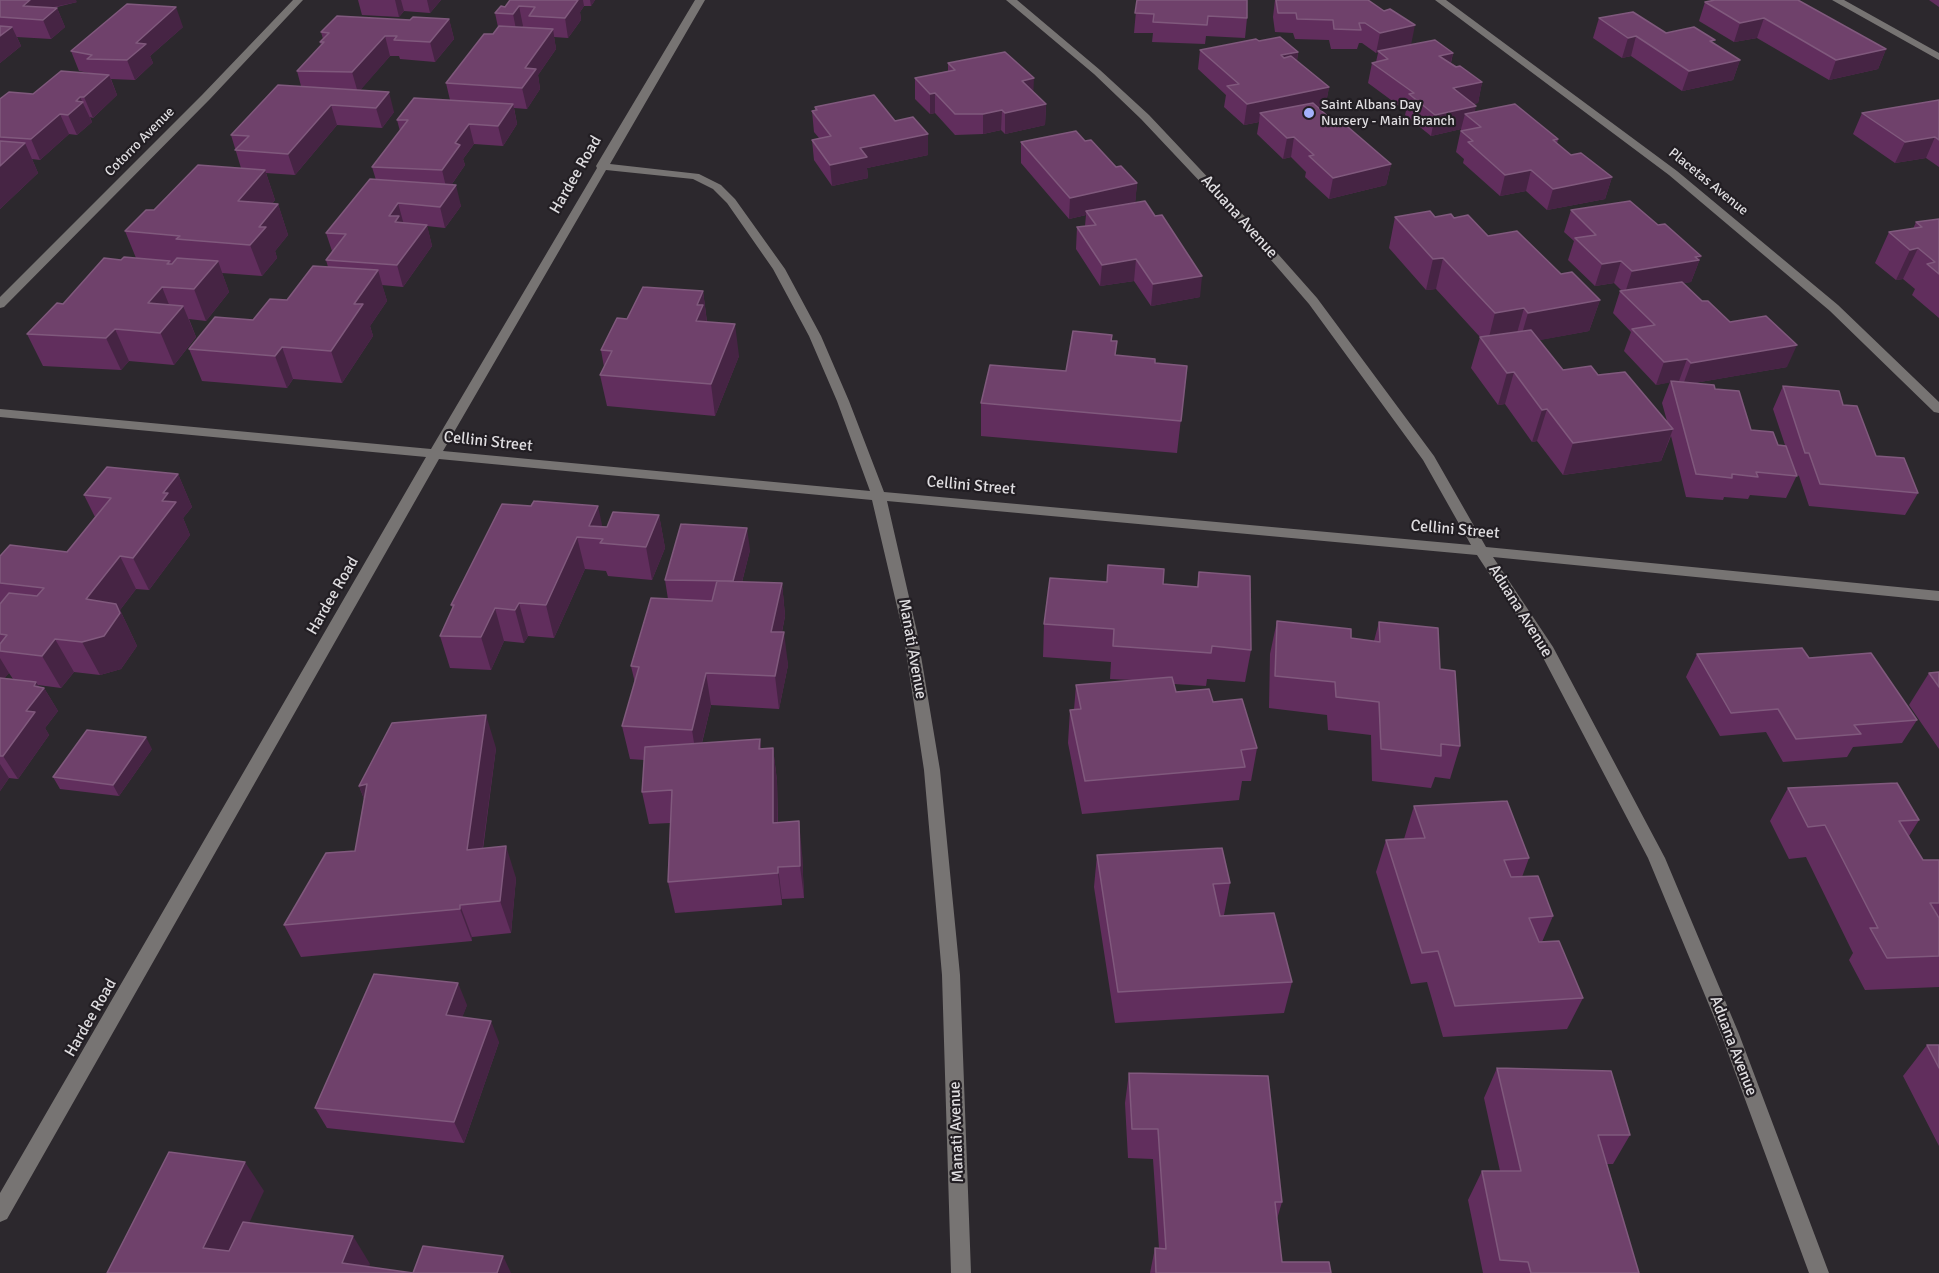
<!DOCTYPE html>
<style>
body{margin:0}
canvas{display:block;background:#2c282d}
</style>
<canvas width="1939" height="1273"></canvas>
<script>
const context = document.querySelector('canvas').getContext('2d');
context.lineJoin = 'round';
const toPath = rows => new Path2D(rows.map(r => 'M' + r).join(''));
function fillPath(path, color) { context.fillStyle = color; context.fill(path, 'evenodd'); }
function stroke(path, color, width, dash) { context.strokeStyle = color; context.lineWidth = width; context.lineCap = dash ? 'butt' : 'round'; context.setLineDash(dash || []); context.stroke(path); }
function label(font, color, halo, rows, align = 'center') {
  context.font = font + ' Signika,sans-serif'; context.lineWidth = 4.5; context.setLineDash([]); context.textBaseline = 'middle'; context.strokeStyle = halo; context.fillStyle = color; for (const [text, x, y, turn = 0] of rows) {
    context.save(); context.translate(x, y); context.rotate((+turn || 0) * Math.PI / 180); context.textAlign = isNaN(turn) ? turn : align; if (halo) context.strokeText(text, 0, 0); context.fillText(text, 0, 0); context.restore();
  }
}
fillPath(toPath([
 [293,0,303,0,210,99,4,307,0,308,0,297,202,95,293,0],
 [695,0,705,0,610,164,699,174,721,185,735,199,785,269,821,336,849,401,884,492,1471,545,1423,460,1309,304,1239,223,1141,119,1094,74,1006,0,1017,0,1100,70,1149,115,1247,219,1317,298,1434,456,1486,547,1939,591,1939,601,1493,557,1553,647,1665,858,1739,1034,1829,1273,1809,1273,1721,1034,1648,858,1538,648,1477,555,887,501,917,632,940,770,960,975,971,1273,951,1273,942,975,924,770,903,632,872,500,439,459,7,1219,0,1222,0,1193,426,457,0,417,0,409,431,449,597,168,596,166,695,0],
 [606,170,693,179,713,189,727,203,773,269,809,336,837,401,870,491,443,451,606,170],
 [1435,0,1446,0,1677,171,1838,305,1939,402,1939,413,1934,412,1830,311,1669,175,1435,0],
 [1832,0,1844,0,1939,53,1939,60,1832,0]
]), '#777473');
fillPath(toPath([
 [0,0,77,2,53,8,57,8,65,27,51,39,17,37,21,46,0,63],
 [358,0,441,0,430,13,404,11,399,17,362,15],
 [510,0,595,0,591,6,584,6,580,12,581,20,568,38,554,37,556,49,538,75,540,89,527,109,514,108,517,124,503,146,474,144,463,159,465,165,452,184,461,206,445,228,427,226,432,246,403,287,382,285,387,301,370,326,373,336,342,383,293,379,287,388,202,381,189,349,253,320,287,300,328,267,326,260,332,251,326,233,376,180,372,167,400,131,397,120,450,100,446,83,493,34,498,27,495,13,505,7],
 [1137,0,1247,18,1245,38,1206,36,1205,44,1152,42,1153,33,1134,33],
 [1275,0,1368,0,1411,45,1453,53,1451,63,1482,82,1478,103,1473,104,1475,112,1558,139,1557,144,1571,155,1612,177,1605,199,1547,210,1526,191,1500,196,1463,163,1464,159,1456,152,1461,129,1431,136,1405,115,1406,111,1368,83,1372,63,1376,62,1378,53,1376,53,1362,43,1359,43,1357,49,1331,49,1329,40,1295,39,1293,33,1275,32,1273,17],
 [1929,0,1939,0,1939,7],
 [1705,2,1886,49,1878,69,1829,80,1757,38,1734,42,1699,21],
 [1599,18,1666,33,1740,60,1733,80,1682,91,1631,56,1622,58,1593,38],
 [449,19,454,39,435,62,400,59,399,56,390,56,360,90,394,112,382,128,337,125,295,175,266,173,275,200,272,204,278,204,288,235,275,251,277,258,262,276,222,273,229,292,206,321,189,319,196,337,174,365,129,361,121,370,43,366,27,334,63,304,121,260,136,258,125,231,154,210,241,168,231,135,301,86,297,71,321,45,320,42,323,39,321,32,410,20],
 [183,27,150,56,153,63,135,80,111,79,117,95,93,118,90,117,92,122,77,135,69,134,40,160,32,159,38,173,0,209,0,99,33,94,93,74,79,71,71,51],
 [1259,41,1298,52,1297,61,1329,87,1325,108,1319,109,1334,122,1391,164,1386,185,1329,199,1305,177,1306,172,1291,157,1283,159,1257,134,1259,122,1244,125,1224,107,1226,95,1198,69,1200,50],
 [948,63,1033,92,1046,104,1045,125,1005,134,1001,130,983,134,955,135,935,113,930,114,915,99,915,78,948,71],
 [1939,100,1939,167,1926,158,1895,163,1853,134,1862,113],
 [815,107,895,121,928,155,867,168,868,178,832,186,814,160,812,140,819,138,814,132,812,111,815,110],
 [1085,141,1116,167,1137,183,1135,203,1200,297,1151,306,1134,281,1100,286,1076,249,1077,227,1085,226,1086,215,1069,219,1021,163,1021,142],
 [1571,210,1658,225,1701,256,1691,282,1683,283,1702,301,1730,322,1787,367,1694,383,1715,389,1751,430,1778,445,1785,445,1773,409,1783,386,1843,405,1876,456,1918,493,1905,515,1809,506,1799,476,1797,475,1786,498,1750,495,1748,499,1724,497,1723,500,1686,497,1671,436,1661,461,1563,475,1537,441,1532,442,1505,404,1498,405,1471,368,1480,337,1436,289,1426,290,1389,248,1395,217,1454,218,1561,274,1600,300,1589,331,1539,340,1563,370,1598,375,1667,421,1662,403,1670,382,1656,385,1624,351,1631,332,1613,313,1620,291,1622,291,1614,283,1595,286,1568,260,1574,241,1564,232],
 [1939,219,1939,318,1912,295,1915,289,1903,279,1896,280,1875,263,1889,232,1913,229,1916,222],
 [703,291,707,322,739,356,715,416,607,406,600,375,604,367,601,350,627,319],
 [1112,335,1112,341,1117,341,1115,355,1155,363,1187,366,1177,453,981,436,981,403,1066,371],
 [178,474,192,507,183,518,190,535,149,590,136,589,120,610,137,646,121,669,100,675,74,672,61,688,38,685,39,687,44,688,58,711,45,728,49,735,18,779,9,778,0,791,0,556,67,552,95,517,84,495],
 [9,673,13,679,4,678],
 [502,504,602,526,607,527,659,515,665,548,652,580,608,576,606,571,585,569,554,638,528,636,524,643,504,641,491,670,450,668,440,636,453,609,451,605],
 [750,550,742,582,782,583,785,616,782,632,788,665,779,709,711,705,702,743,760,739,761,749,773,748,777,781,778,823,802,853,804,898,782,899,782,905,675,913,668,882,670,823,649,824,642,792,644,760,630,759,622,726,635,683,631,666,668,599,665,580],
 [1199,572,1251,650,1245,682,1207,679,1206,686,1174,684,1176,692,1213,702,1257,748,1251,781,1242,781,1239,800,1082,814,1068,743,1070,710,1074,710,1076,685,1133,680,1110,679,1111,662,1043,657,1044,624,1107,582,1163,584,1197,587],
 [1277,621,1351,638,1374,641,1379,622,1440,669,1460,746,1450,779,1435,777,1431,788,1372,781,1371,735,1328,730,1327,715,1269,708,1270,654],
 [1697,654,1809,658,1917,720,1902,743,1853,747,1847,757,1783,762,1766,732,1720,736,1686,677],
 [1939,672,1939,749,1909,705,1929,673],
 [496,748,483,849,516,878,511,933,472,937,472,941,301,957,284,925,355,851,364,799,359,786],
 [152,749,119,796,60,789,53,777],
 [1788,788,1919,820,1909,836,1923,860,1939,860,1939,987,1865,990,1849,960,1853,953,1806,857,1789,859,1770,821],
 [1414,806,1529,858,1522,877,1553,916,1542,942,1583,998,1567,1029,1443,1037,1427,982,1411,984,1376,872,1386,840,1404,839],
 [1097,855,1230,883,1224,915,1220,915,1292,982,1284,1013,1115,1023,1094,887],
 [467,1005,462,1017,499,1042,464,1143,327,1128,315,1108],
 [1927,1045,1939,1068,1939,1146,1903,1076],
 [1497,1068,1630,1135,1613,1164,1607,1164,1639,1273,1483,1273,1468,1200,1482,1171,1500,1171,1484,1098],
 [1129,1073,1282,1202,1277,1219,1282,1262,1331,1273,1150,1273,1155,1248,1159,1248,1153,1159,1128,1158,1125,1103]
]), '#612e5d');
fillPath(toPath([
 [30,0,76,0,77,2,54,7,38,19,23,6],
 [395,0,401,0,404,11,399,17],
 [427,0,441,0,430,13],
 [571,0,583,0,584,6,580,12,581,20,568,38,565,18],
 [590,0,595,0,591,6],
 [519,6,523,26,517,34,513,14],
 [176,7,183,27,150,56,153,63,135,80,127,60,136,43],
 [57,8,65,27,51,39,43,20],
 [1764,18,1757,38,1734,42,1740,23],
 [449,19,454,39,435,62,430,42],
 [1415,25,1411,45,1378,51,1378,53,1376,53,1380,33],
 [12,27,21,46,0,63,0,36],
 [553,29,556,49,538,75,540,89,527,109,522,88,525,68],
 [385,36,390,56,358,93,352,72],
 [1636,36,1631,56,1622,58,1628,38],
 [1886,49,1878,69,1829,80,1836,60],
 [1298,52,1295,72,1281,55],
 [1453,53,1448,73,1439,56],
 [1740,60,1733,80,1682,91,1689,71],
 [109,75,117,95,93,118,84,97],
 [1034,78,1033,99,1022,81],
 [1482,82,1478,103,1448,109,1453,88],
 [1329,87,1325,108,1267,120,1260,113,1259,122,1244,125,1247,104],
 [389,92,394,112,382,128,376,108],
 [935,93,935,113,930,114,930,94],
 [80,97,92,122,77,135,68,115,76,101],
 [513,104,517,124,503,146,498,126],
 [1046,104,1045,125,1005,134,1005,113],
 [331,105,337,125,295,175,288,154],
 [1476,106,1473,121,1465,114,1461,129,1431,136,1435,115],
 [1002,110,1001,130,983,134,983,114],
 [60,114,69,134,40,160,31,139],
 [469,124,474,144,463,159,465,165,447,191,442,170,455,143],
 [928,134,928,155,867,168,868,178,832,186,830,165,860,148],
 [1294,137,1291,157,1283,159,1287,138],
 [1935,137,1926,158,1895,163,1905,142],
 [25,143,38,173,0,209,0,166],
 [1391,164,1386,185,1329,199,1333,178],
 [265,170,275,200,248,231,238,201],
 [1531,170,1526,191,1500,196,1505,175],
 [1612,177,1605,199,1547,210,1553,189],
 [1137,183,1135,205,1086,211,1086,215,1069,219,1070,198],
 [456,185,461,206,445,228,440,207],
 [398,203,404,225,405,238,389,216],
 [278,204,288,235,275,251,277,258,262,276,250,245,259,227],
 [427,225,432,246,403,287,397,265],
 [1918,248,1903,279,1896,280,1910,250],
 [1701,256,1691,282,1625,293,1632,271],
 [1443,258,1436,289,1426,290,1433,259],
 [1136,259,1134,281,1100,286,1102,265],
 [218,261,229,292,206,321,194,289],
 [1621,261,1614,283,1595,286,1602,264],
 [378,270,387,301,370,326,373,336,342,383,331,351,354,304],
 [1202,276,1200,297,1151,306,1153,284],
 [162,287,174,317,183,306,196,337,174,365,148,303],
 [703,291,707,323,696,321,697,305],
 [1600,300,1589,331,1519,344,1528,313],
 [1524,308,1515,340,1487,345,1495,313],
 [735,324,739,356,715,416,711,384],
 [115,329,129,361,121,370,106,338],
 [1797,345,1787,367,1683,385,1691,363],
 [282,347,293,379,287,388,275,356],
 [1687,359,1679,381,1656,385,1664,362],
 [1514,372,1505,404,1498,405,1507,373],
 [1547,409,1537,441,1532,442,1542,410],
 [1673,429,1661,461,1563,475,1573,443],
 [178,474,192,507,183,518,190,535,149,590,133,558,162,501,163,493],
 [598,506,605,539,603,539,589,526],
 [659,515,665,548,652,580,646,547],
 [747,528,750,550,736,605,733,582],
 [577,537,585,569,554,638,546,605],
 [120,556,136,589,120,610,137,646,121,669,100,675,82,642,86,599],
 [782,583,785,616,775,665,771,632],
 [519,603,528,636,524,643,515,610],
 [495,608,504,641,491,670,481,637],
 [784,632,788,665,779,709,775,676],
 [55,639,74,672,61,688,42,656],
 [0,658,9,673,0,684],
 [706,673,711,705,697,762,692,730],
 [36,682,42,691,44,688,58,711,45,728,49,735,18,779,3,756,26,711,34,686],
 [486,715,496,748,478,882,467,850],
 [146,737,152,749,119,796,113,785],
 [773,748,777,781,778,855,773,823],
 [0,764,9,778,0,791],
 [367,784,372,818,359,786],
 [799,821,802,853,804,898,800,866],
 [506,846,516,878,511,933,500,901],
 [778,867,782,899,782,905,778,873],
 [460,905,472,937,472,941,460,909],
 [458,983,467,1005,455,1037,446,1015],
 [491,1021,499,1042,464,1143,454,1122],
 [245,1162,264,1191,226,1273,203,1248],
 [353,1236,370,1264,367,1273,342,1263],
 [503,1256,511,1273,497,1273]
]), '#462444');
const building = toPath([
 [0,0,30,0,23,6,57,8,43,20,0,17,0,0],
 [510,0,578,0,565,18,529,16,535,7,519,6,513,14,495,13,501,6,505,7,510,0],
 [1137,0,1247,0,1247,18,1208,16,1207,25,1153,22,1154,14,1135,13,1137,0],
 [1276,0,1368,0,1384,11,1390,9,1415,25,1380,33,1365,23,1359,23,1361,30,1334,29,1333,20,1297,19,1296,13,1278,13,1276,0],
 [1715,0,1798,0,1886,49,1836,60,1764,18,1740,23,1705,2,1715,0],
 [127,4,176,7,136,43,146,44,127,60,87,59,92,55,71,51,127,4],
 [1633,12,1666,33,1694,27,1715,40,1710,41,1740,60,1689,71,1636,36,1628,38,1599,18,1633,12],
 [337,16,410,20,413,17,449,19,430,42,394,40,397,36,385,36,352,72,297,71,324,42,320,42,329,33,321,32,337,16],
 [0,26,12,27,0,36,0,26],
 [499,26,553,29,525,68,536,69,522,88,446,83,484,34,493,34,499,26],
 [1280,37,1298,52,1281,55,1284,58,1291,56,1329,87,1247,104,1227,86,1239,84,1200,50,1256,39,1259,41,1280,37],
 [1435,40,1453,53,1439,56,1456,67,1460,66,1482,82,1453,88,1476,106,1435,115,1409,94,1414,93,1372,63,1388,59,1378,51,1435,40],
 [1005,52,1034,78,1022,81,1046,104,1005,113,1002,110,983,114,955,114,935,93,930,94,915,78,955,70,948,63,1005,52],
 [61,71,109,75,84,97,80,97,76,101,83,102,68,115,60,114,31,139,0,137,0,99,9,92,33,94,61,71],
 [278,85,389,92,376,108,331,105,288,154,235,150,249,136,231,135,278,85],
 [874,95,895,121,913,117,928,134,860,148,867,157,830,165,812,140,831,136,812,111,817,110,815,107,874,95],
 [414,98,513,104,498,126,469,124,455,143,460,145,442,170,372,167,408,120,397,120,414,98],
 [1939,100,1939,140,1935,137,1905,142,1862,113,1939,100],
 [1313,103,1334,122,1341,121,1391,164,1333,178,1309,156,1314,155,1294,137,1287,138,1260,113,1313,103],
 [1515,104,1558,139,1553,140,1571,155,1581,153,1612,177,1553,189,1531,170,1505,175,1468,142,1473,141,1461,131,1481,127,1465,114,1515,104],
 [1076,131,1085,141,1091,140,1116,167,1121,166,1137,183,1070,198,1021,142,1076,131],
 [0,141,25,143,0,166,0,141],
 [198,165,265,170,238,201,278,204,259,227,266,227,250,245,176,239,180,236,125,231,146,210,154,210,198,165],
 [370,179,456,185,440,207,398,203,389,216,399,216,395,222,427,225,397,265,326,260,346,234,326,233,370,179],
 [1145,201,1155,216,1162,215,1202,276,1153,284,1136,259,1102,265,1077,227,1096,225,1086,211,1145,201],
 [1630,201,1658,225,1665,224,1701,256,1695,257,1699,260,1632,271,1621,261,1602,264,1575,238,1596,235,1571,210,1630,201],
 [1430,211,1435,217,1451,214,1454,218,1468,215,1488,236,1517,231,1561,274,1572,272,1600,300,1528,313,1524,308,1495,313,1443,258,1433,259,1395,217,1430,211],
 [1939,219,1939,274,1927,264,1935,262,1918,248,1910,250,1889,232,1922,227,1916,222,1939,219],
 [124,257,170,261,167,264,172,264,177,258,218,261,194,289,162,287,148,303,183,306,160,333,115,329,106,338,27,334,57,303,63,304,104,258,121,260,124,257],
 [313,266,378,270,354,304,363,304,331,351,282,347,275,356,189,349,215,317,253,320,270,299,287,300,313,266],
 [1682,282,1702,301,1708,301,1730,322,1766,316,1797,345,1691,363,1687,359,1664,362,1632,329,1655,325,1620,291,1682,282],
 [643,287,703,291,697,305,703,305,696,321,735,324,711,384,600,375,612,351,601,350,617,318,627,319,643,287],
 [1531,330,1563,370,1591,366,1598,375,1625,372,1673,429,1573,443,1547,409,1542,410,1514,372,1507,373,1480,337,1531,330],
 [1073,331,1112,335,1111,341,1117,341,1115,355,1155,359,1155,363,1187,366,1181,421,981,403,990,365,1066,371,1073,331],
 [1671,381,1714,385,1715,389,1739,391,1751,430,1773,432,1778,445,1786,446,1797,476,1756,472,1758,477,1732,474,1732,478,1696,474,1671,381],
 [1783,386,1839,391,1843,405,1857,406,1876,456,1904,458,1918,493,1820,484,1809,453,1805,453,1783,386],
 [107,467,178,474,163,493,168,493,162,501,176,502,133,558,120,556,86,599,116,604,120,613,104,636,82,642,55,639,42,656,0,651,0,644,7,635,0,634,0,604,9,593,37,596,44,588,0,583,0,556,10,545,67,552,111,498,84,495,107,467],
 [534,501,598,506,589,526,607,527,613,512,659,515,646,547,600,543,603,539,577,537,546,605,519,603,515,610,495,608,481,637,440,636,454,605,451,605,502,504,531,506,534,501],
 [681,524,747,528,733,581,665,580,681,524],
 [1108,565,1164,569,1163,584,1198,587,1199,572,1250,576,1251,650,1212,646,1211,653,1113,646,1114,629,1044,624,1050,578,1107,582,1108,565],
 [717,581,782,583,771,632,784,632,775,676,706,673,692,730,622,726,639,667,631,666,651,598,712,601,717,581],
 [1277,621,1351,629,1351,638,1380,642,1379,622,1438,628,1440,669,1455,671,1460,746,1441,744,1441,756,1381,749,1379,702,1336,697,1335,682,1275,676,1277,621],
 [1802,648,1809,658,1871,653,1917,720,1854,725,1861,734,1796,739,1778,709,1731,713,1697,654,1802,648],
 [1939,672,1939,687,1929,673,1939,672],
 [1172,677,1176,692,1209,689,1213,702,1242,699,1257,748,1241,750,1245,767,1085,781,1070,710,1081,709,1076,685,1172,677],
 [0,678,36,682,34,686,44,688,26,711,35,712,3,756,0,756,0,678],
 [486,715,467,850,506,846,500,901,460,905,460,909,284,925,326,853,355,851,367,784,359,786,392,723,486,715],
 [87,730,146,737,113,785,53,777,87,730],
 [760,739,759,749,773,748,773,823,799,821,800,866,778,867,778,873,668,882,672,790,642,792,645,747,760,739],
 [1897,783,1919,820,1899,821,1923,860,1939,860,1939,903,1930,903,1939,918,1939,956,1887,958,1870,928,1878,928,1825,825,1808,827,1788,788,1897,783],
 [1507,801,1529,858,1504,860,1511,877,1538,876,1553,916,1529,918,1539,942,1559,941,1583,998,1455,1006,1438,951,1422,953,1386,840,1425,838,1414,806,1507,801],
 [1222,848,1230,883,1213,884,1220,916,1274,913,1292,982,1118,992,1097,855,1222,848],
 [374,974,458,983,446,1015,491,1021,454,1122,315,1108,374,974],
 [1927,1045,1939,1045,1939,1068,1927,1045],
 [1497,1068,1611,1071,1630,1135,1598,1135,1639,1273,1531,1273,1528,1262,1500,1260,1482,1171,1521,1171,1497,1068],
 [1129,1073,1268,1076,1282,1202,1275,1202,1282,1262,1329,1262,1331,1273,1156,1273,1155,1248,1166,1249,1158,1129,1132,1129,1129,1073],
 [169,1152,245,1162,203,1248,229,1251,243,1222,353,1236,342,1263,413,1273,423,1246,503,1256,497,1273,107,1273,169,1152]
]);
fillPath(building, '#6f416b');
stroke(building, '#80597d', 1.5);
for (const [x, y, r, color] of [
 [1309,113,6,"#a4b2fc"]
]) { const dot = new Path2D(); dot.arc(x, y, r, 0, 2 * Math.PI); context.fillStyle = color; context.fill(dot); stroke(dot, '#221e23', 2); }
label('14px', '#dfdde0', '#221e23', [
 ["Saint Albans Day",1321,105],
 ["Nursery - Main Branch",1321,121]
], 'left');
label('14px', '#dfdde0', '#221e23', [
 ["Cotorro Avenue",140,142,-45],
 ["Placetas Avenue",1708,182,39]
]);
label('16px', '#dfdde0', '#221e23', [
 ["Hardee Road",576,175,-60],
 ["Aduana Avenue",1239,217,48],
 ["Cellini Street",488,442,6],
 ["Cellini Street",971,486,5],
 ["Cellini Street",1455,530,5],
 ["Hardee Road",333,596,-60],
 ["Aduana Avenue",1520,611,58],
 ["Manati Avenue",912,649,80],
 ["Hardee Road",91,1018,-60],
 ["Aduana Avenue",1733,1046,69],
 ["Manati Avenue",957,1132,-92]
]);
</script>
